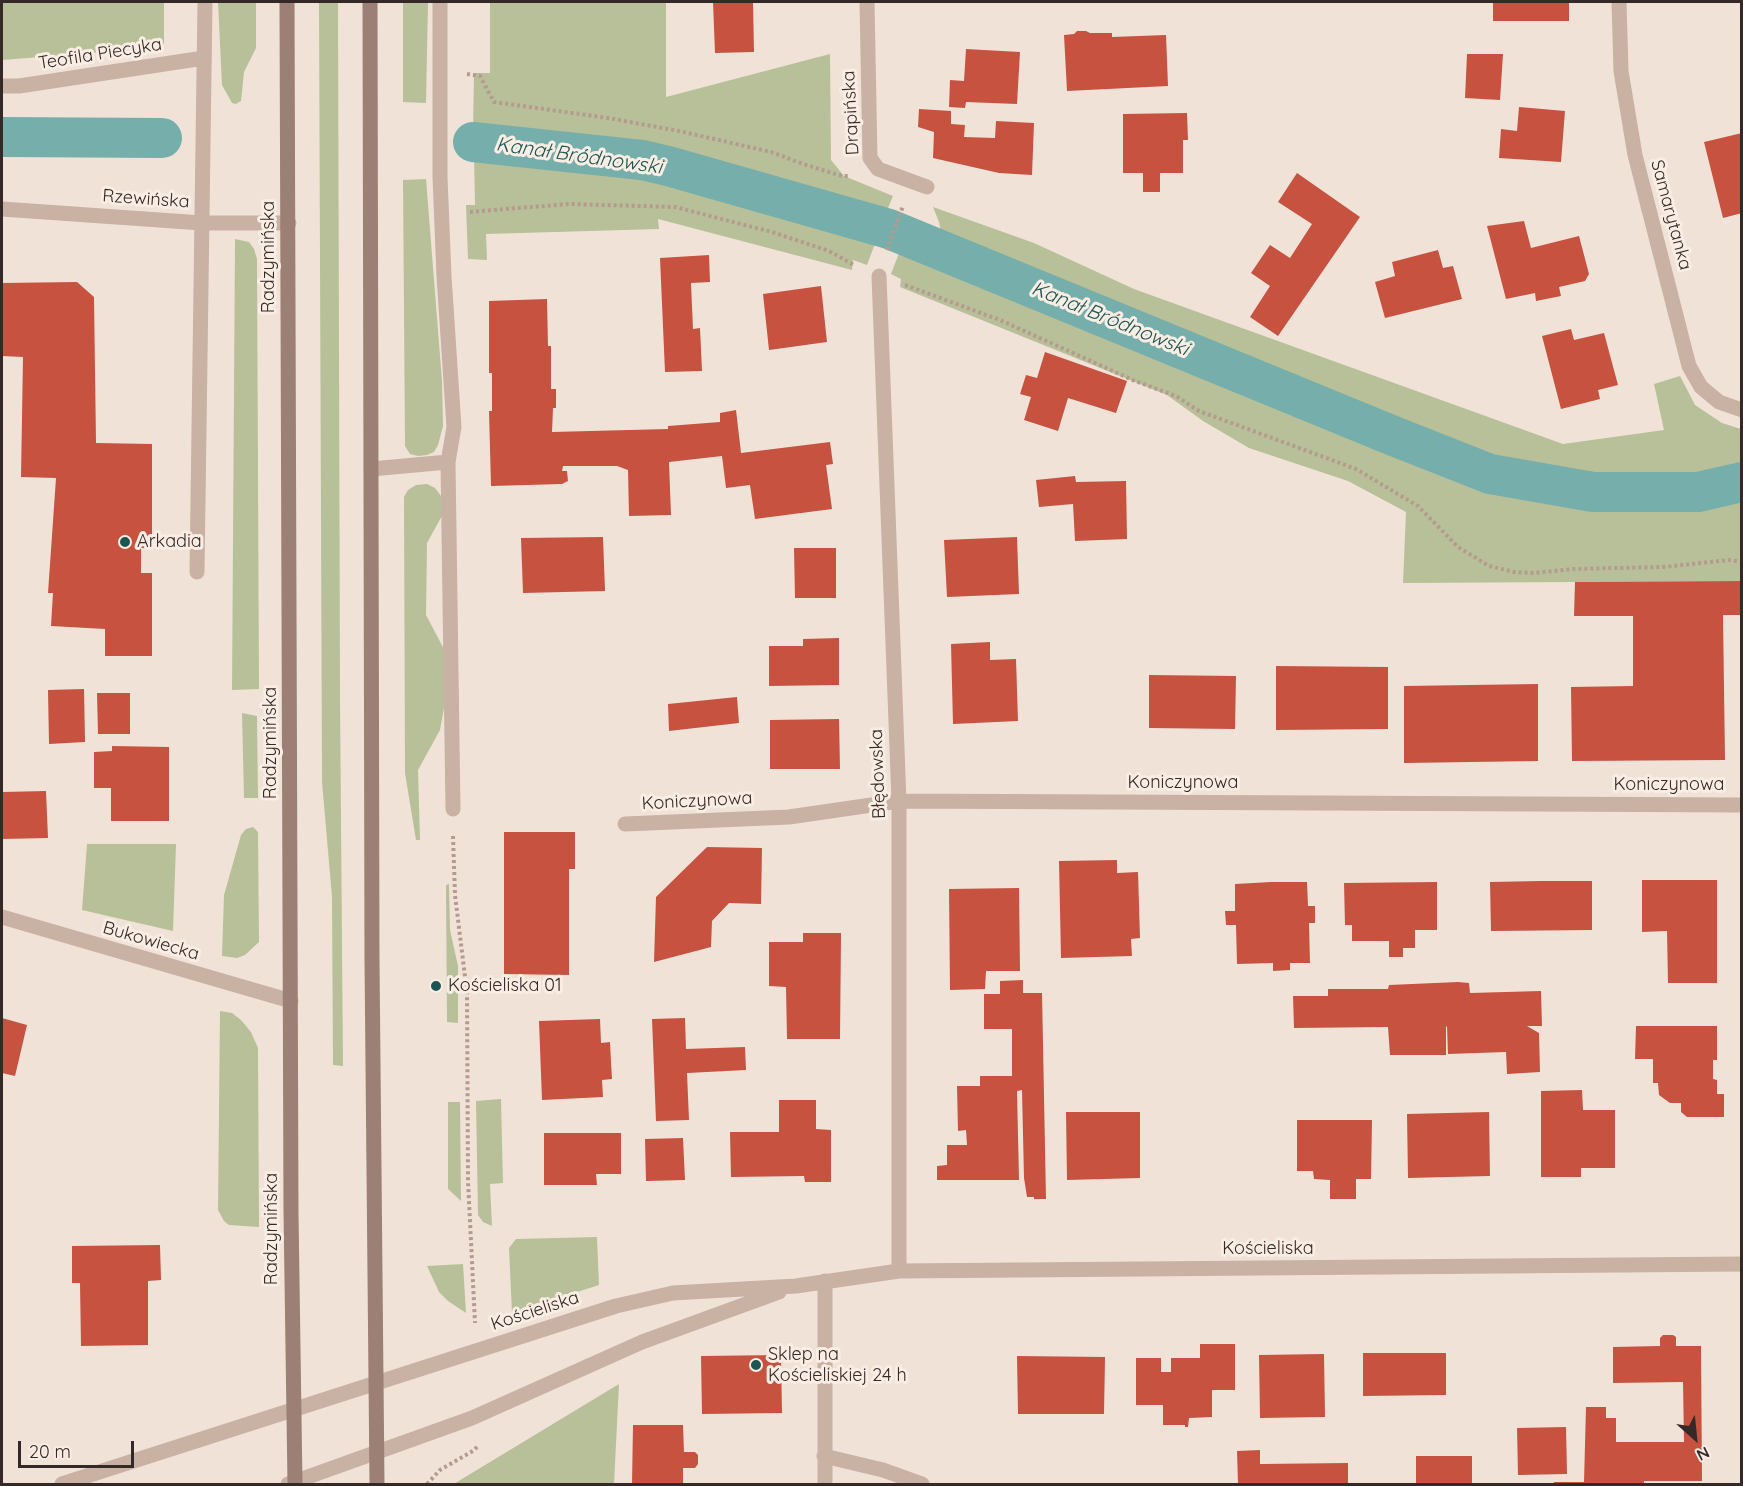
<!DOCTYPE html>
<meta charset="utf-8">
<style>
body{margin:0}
#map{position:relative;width:1743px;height:1486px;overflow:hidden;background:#f1e2d8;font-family:Quicksand,sans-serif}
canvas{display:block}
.frame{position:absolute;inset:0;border:3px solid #342926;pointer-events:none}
.north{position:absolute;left:1665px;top:1408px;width:60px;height:60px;-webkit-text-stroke:4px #f9ede4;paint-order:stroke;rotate:153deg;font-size:16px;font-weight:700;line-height:24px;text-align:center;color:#342926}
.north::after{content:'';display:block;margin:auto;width:21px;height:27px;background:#342926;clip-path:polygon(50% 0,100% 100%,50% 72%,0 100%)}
.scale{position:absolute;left:18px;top:1441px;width:116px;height:27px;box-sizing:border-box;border:3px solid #342926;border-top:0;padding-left:8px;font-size:18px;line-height:21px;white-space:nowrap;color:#342926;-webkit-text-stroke:4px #f9ede4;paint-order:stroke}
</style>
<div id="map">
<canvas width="1743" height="1486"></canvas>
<div class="frame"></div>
<div class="north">N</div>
<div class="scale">20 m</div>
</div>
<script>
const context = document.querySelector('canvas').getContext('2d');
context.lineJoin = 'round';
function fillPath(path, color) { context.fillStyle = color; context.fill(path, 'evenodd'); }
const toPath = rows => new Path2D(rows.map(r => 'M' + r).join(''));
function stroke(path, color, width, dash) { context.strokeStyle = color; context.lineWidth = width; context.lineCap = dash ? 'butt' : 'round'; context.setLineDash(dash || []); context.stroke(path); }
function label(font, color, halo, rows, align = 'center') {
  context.font = font + ' Quicksand,sans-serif'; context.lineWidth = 6; context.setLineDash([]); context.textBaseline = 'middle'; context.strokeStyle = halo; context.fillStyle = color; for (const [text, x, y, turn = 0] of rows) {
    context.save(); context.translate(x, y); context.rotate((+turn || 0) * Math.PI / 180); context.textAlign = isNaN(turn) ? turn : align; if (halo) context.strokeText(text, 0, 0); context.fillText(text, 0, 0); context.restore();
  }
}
fillPath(toPath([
 [2,2,164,2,164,44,142,49,2,60],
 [218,2,256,2,256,48,244,72,241,101,236,104,232,103,222,85],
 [319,2,338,2,340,697,343,1066,333,1065,332,897,322,782],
 [403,2,428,2,426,103,403,102],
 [490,2,666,2,666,97,830,54,831,160,844,176,893,196,884,218,748,170,647,147,524,133,473,131,474,73,490,73],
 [474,155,647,174,791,212,876,241,867,265,853,260,852,270,658,219,659,229,486,234,487,260,468,259,466,205,475,205],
 [426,179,442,381,443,426,438,445,434,452,427,455,418,456,410,454,405,446,403,180],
 [933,207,1034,243,1134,289,1563,444,1664,430,1654,384,1680,376,1695,405,1722,423,1741,429,1741,472,1709,478,1622,482,1591,479,1501,464,1331,399,942,238,939,222],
 [235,239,249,242,254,249,257,259,259,689,232,690],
 [901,248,1084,323,1233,387,1475,483,1589,504,1662,507,1708,504,1741,498,1741,581,1403,583,1406,512,1348,481,1249,448,1203,421,1167,395,900,287,901,279,891,274],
 [427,484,435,488,441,496,443,514,427,543,426,615,445,651,444,708,440,730,418,770,420,840,416,840,405,773,404,497,408,490,416,485],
 [242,713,257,716,258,798,244,798],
 [253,827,258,832,259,942,245,955,237,958,222,956,224,895,241,835,246,829],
 [87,844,176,844,173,931,82,910],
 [449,884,450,930,458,966,458,1023,447,1022,446,885],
 [220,1011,232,1013,241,1020,251,1032,258,1048,259,1227,229,1225,224,1221,218,1210],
 [501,1099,503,1183,490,1184,492,1226,483,1222,478,1215,476,1101],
 [448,1102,460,1102,461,1201,448,1189],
 [597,1237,599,1285,512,1313,509,1248,516,1239],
 [463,1264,466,1313,448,1301,439,1292,427,1266],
 [619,1384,614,1484,454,1484,457,1482]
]), '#b7c098');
stroke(toPath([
 [2,137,162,138],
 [473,142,642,160,668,166,889,229,1391,435,1490,474,1593,492,1698,492,1742,482]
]), '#76aeab', 40);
fillPath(toPath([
 [713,2,753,2,754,52,715,53],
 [1493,2,1569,2,1569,21,1493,21],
 [1077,31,1086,31,1090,33,1112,33,1112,37,1166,35,1168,86,1067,91,1064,35,1074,34],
 [966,49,1020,52,1017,104,966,102,965,108,949,107,950,80,964,81],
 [1467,54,1503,54,1500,100,1465,98],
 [1519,107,1565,111,1561,162,1499,158,1501,129,1517,131],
 [919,109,951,111,951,124,965,125,964,137,995,138,996,121,1034,123,1032,175,999,173,933,158,934,132,918,127],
 [1187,113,1188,140,1183,140,1183,173,1160,173,1160,192,1143,192,1143,173,1123,173,1123,114],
 [1742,133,1742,213,1723,218,1704,142],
 [1297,173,1360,217,1278,336,1250,317,1270,286,1251,273,1270,245,1290,258,1312,224,1278,202],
 [1524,221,1531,248,1579,236,1589,274,1585,281,1559,287,1561,296,1536,301,1535,293,1506,299,1487,226],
 [1438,250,1443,268,1453,266,1462,299,1385,318,1375,282,1395,276,1392,262],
 [709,255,710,282,691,283,693,329,700,328,702,371,665,372,660,258],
 [77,282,94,297,96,443,152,444,152,548,141,548,141,573,152,573,152,656,105,656,105,629,51,626,53,593,48,593,56,478,21,477,23,357,2,356,2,283],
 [821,286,827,342,769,350,763,294],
 [547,299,548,346,551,346,551,389,556,389,556,408,553,408,552,432,668,429,668,426,720,422,720,413,736,410,741,453,830,442,833,464,826,465,832,509,755,519,750,485,726,488,722,456,669,462,671,515,629,516,628,470,617,466,563,466,562,471,567,471,568,481,562,484,491,486,489,411,492,411,492,373,489,373,489,301],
 [1571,329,1574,340,1604,333,1618,385,1598,390,1600,399,1561,409,1542,336],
 [1045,352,1127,381,1116,413,1068,398,1058,431,1024,420,1031,397,1020,394,1026,375,1037,378],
 [1075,476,1076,482,1126,481,1127,539,1075,541,1073,504,1039,507,1036,480],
 [603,537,605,591,523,593,521,538],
 [1017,537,1019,594,947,597,944,540],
 [794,548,836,548,836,598,795,598],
 [1742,581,1742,615,1723,615,1725,760,1572,761,1571,687,1633,686,1633,616,1574,616,1575,582],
 [839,638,839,685,769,686,769,646,803,646,803,639],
 [990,642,990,660,1016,659,1018,721,953,724,951,644],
 [1276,666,1388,667,1388,729,1276,730],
 [1149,675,1236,676,1235,729,1149,728],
 [1538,684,1538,761,1404,763,1404,686],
 [84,689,85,742,49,744,48,690],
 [97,693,130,693,130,734,98,734],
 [737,697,739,723,669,731,668,704],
 [839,719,840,769,770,769,770,720],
 [112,746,169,747,169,821,111,821,111,788,94,788,94,752,112,751],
 [46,791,48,838,2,839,2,792],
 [504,832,575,832,575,869,569,869,569,975,504,974],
 [707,847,762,848,761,904,729,903,712,921,711,947,654,962,656,897],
 [1117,860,1117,873,1138,872,1140,938,1131,939,1132,956,1061,958,1059,861],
 [1642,880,1717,880,1717,983,1668,983,1667,931,1642,932],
 [1541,881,1592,881,1592,930,1491,931,1490,882],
 [1271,882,1307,882,1308,906,1315,906,1315,923,1309,923,1310,963,1290,963,1290,970,1273,971,1273,963,1237,964,1236,925,1226,925,1225,911,1235,911,1235,884],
 [1437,882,1437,930,1415,930,1415,948,1403,948,1403,957,1389,957,1389,941,1352,941,1352,925,1345,925,1344,883],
 [1019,888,1020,971,986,971,985,989,950,990,949,889],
 [803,933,841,933,840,1039,787,1039,786,987,769,986,769,942,803,942],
 [1023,980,1023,993,1042,993,1046,1199,1034,1199,1034,1197,1027,1197,1024,1178,1022,1090,1017,1091,1019,1180,937,1180,937,1166,947,1165,947,1145,967,1145,966,1130,958,1131,957,1086,980,1086,980,1076,1012,1076,1012,1029,984,1029,984,994,1000,994,1000,981],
 [1458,982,1469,983,1470,993,1541,991,1542,1026,1527,1026,1539,1033,1540,1072,1507,1074,1506,1052,1448,1054,1447,1026,1446,1027,1446,1055,1390,1055,1388,1027,1294,1028,1293,996,1328,996,1328,989,1388,989,1389,985],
 [2,1018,27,1025,15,1076,2,1073],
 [685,1018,686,1049,745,1047,746,1070,687,1073,689,1120,656,1121,652,1019],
 [600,1019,601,1043,610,1042,611,1062,612,1079,602,1080,603,1097,542,1100,539,1021],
 [1636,1026,1717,1026,1717,1060,1713,1060,1713,1079,1717,1080,1717,1094,1724,1094,1724,1117,1687,1117,1681,1112,1681,1103,1670,1103,1659,1095,1658,1083,1653,1083,1653,1059,1635,1059],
 [1582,1090,1583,1110,1615,1110,1615,1168,1581,1168,1581,1177,1541,1177,1541,1091],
 [779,1100,816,1100,816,1129,831,1130,831,1182,805,1182,804,1176,731,1177,730,1132,779,1132],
 [1066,1112,1140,1112,1140,1178,1067,1180],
 [1489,1112,1490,1176,1408,1178,1407,1114],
 [1297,1120,1372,1120,1371,1179,1356,1179,1356,1199,1330,1199,1330,1180,1314,1179,1313,1171,1297,1171],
 [544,1133,621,1133,621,1174,596,1174,597,1185,544,1185],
 [683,1138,685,1180,646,1181,645,1139],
 [160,1245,161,1280,148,1281,148,1345,81,1346,80,1283,72,1283,72,1246],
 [1663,1335,1673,1335,1676,1337,1676,1346,1701,1346,1702,1481,1644,1481,1644,1484,1554,1484,1554,1482,1584,1482,1586,1407,1606,1407,1606,1418,1616,1418,1616,1442,1684,1442,1683,1382,1613,1383,1613,1347,1660,1346,1660,1338],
 [1200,1344,1235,1344,1235,1390,1212,1390,1212,1417,1189,1418,1188,1427,1185,1427,1185,1425,1163,1425,1163,1405,1136,1405,1136,1358,1161,1358,1161,1372,1171,1372,1171,1358,1200,1358],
 [1363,1353,1446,1353,1446,1395,1363,1396],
 [1324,1354,1325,1417,1260,1418,1259,1355],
 [781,1355,782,1413,702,1414,701,1356],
 [1017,1356,1105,1357,1104,1414,1018,1414],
 [633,1425,683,1425,684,1452,695,1452,698,1455,698,1464,695,1468,683,1468,683,1484,632,1484],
 [1566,1427,1567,1474,1518,1475,1517,1428],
 [1260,1450,1260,1464,1348,1463,1348,1484,1238,1484,1237,1451],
 [1416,1456,1472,1456,1472,1484,1416,1484]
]), '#c75240');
stroke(toPath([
 [467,74,480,76,494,102,608,118,679,131,771,152,803,164,842,176,850,176],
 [470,212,568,204,675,207,772,232,829,251,854,265],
 [887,250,903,206],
 [905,285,1000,320,1135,381,1176,396,1199,411,1356,469,1418,506,1458,547,1489,566,1514,572,1534,573,1573,569,1663,567,1729,560,1742,562],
 [453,836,455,895,467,993,468,1181,475,1323],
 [427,1484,440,1470,473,1451,478,1446]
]), '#b59b8e', 4, [3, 3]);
stroke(toPath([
 [440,2,440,177,444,276,454,427,448,462,453,809],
 [371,469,448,462]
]), '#c9b1a4', 15);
stroke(toPath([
 [867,2,870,158,878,169,927,187],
 [1619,2,1621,71,1635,155,1689,366,1701,387,1719,402,1742,410],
 [2,86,19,86,204,58],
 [2,209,202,223,289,223],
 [879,276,899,801,899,1271],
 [197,572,205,2],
 [625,824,789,817,899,801,1742,805],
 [2,917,291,1001],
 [824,1456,883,1470,922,1484],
 [62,1484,616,1306,673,1293,796,1286,899,1271,1742,1264],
 [288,1484,472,1418,642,1342,779,1292],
 [825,1484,825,1281]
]), '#c9b1a4', 15);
stroke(toPath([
 [287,2,291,1212,295,1484],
 [370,2,372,960,377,1484]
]), '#9c7f75', 15);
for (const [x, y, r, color] of [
 [125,542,6,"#1b5653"],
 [436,986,6,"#1b5653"],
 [756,1365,6,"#1b5653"]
]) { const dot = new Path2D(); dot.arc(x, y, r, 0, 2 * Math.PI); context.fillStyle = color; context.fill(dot); stroke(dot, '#f9ede4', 2); }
label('18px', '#342926', '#f9ede4', [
 ["Teofila Piecyka",100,54,-9],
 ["Drapińska",851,113,-93],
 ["Rzewińska",146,199,4],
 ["Samarytanka",1671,215,75],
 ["Radzymińska",269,257,-90],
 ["Radzymińska",271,743,-90],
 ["Błędowska",878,774,-92],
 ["Koniczynowa",1183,783],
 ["Koniczynowa",1669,785],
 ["Koniczynowa",697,801,-3],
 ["Bukowiecka",151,941,16],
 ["Radzymińska",272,1229,-90],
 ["Kościeliska",1268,1249],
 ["Kościeliska",535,1311,-18]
]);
label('18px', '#342926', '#f9ede4', [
 ["Arkadia",137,542],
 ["Kościeliska 01",448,986],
 ["Sklep na",768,1355],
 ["Kościeliskiej 24 h",768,1376]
], 'left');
label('italic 20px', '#1b5653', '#f9ede4', [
 ["Kanał Bródnowski",579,156,8],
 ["Kanał Bródnowski",1110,319,22]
]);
</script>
